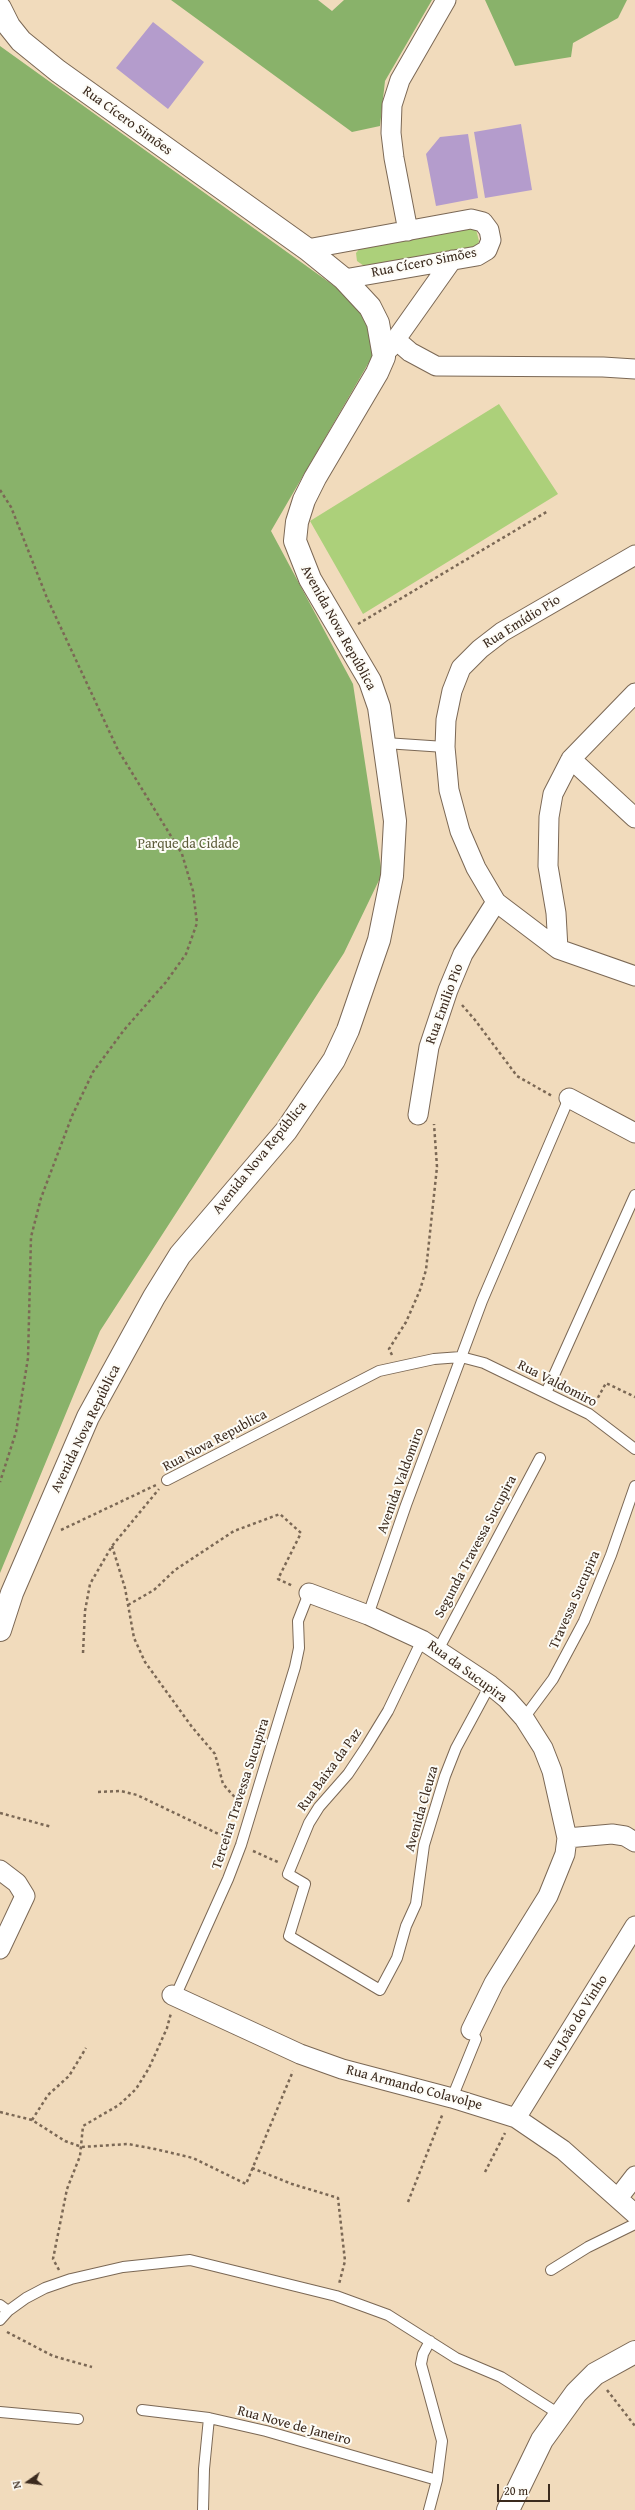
<!DOCTYPE html>
<meta charset="utf-8">
<style>
body{margin:0}
#map{position:relative;width:635px;height:2510px;overflow:hidden;background:#f1dbbc;font-family:"Gentium Book Plus",serif}
canvas{display:block}
.north{position:absolute;left:8px;top:2462px;width:40px;height:40px;-webkit-text-stroke:3px #fdfcf7;paint-order:stroke;rotate:256deg;font-size:11px;font-weight:700;line-height:16px;text-align:center;color:#3b2a1e}
.north::after{content:'';display:block;margin:auto;width:14px;height:18px;background:#3b2a1e;clip-path:polygon(50% 0,100% 100%,50% 72%,0 100%)}
.scale{position:absolute;left:497px;top:2484px;width:53px;height:18px;box-sizing:border-box;border:2px solid #3b2a1e;border-top:0;padding-left:5px;font-size:12px;line-height:14px;white-space:nowrap;color:#3b2a1e;-webkit-text-stroke:3px #fdfcf7;paint-order:stroke}
</style>
<div id="map">
<canvas width="635" height="2510"></canvas>
<div class="north">N</div>
<div class="scale">20 m</div>
</div>
<script>
const context = document.querySelector('canvas').getContext('2d');
context.lineJoin = 'round';
function fillPath(path, color) { context.fillStyle = color; context.fill(path, 'evenodd'); }
const toPath = rows => new Path2D(rows.map(r => 'M' + r).join(''));
function stroke(path, color, width, dash) { context.strokeStyle = color; context.lineWidth = width; context.lineCap = dash ? 'butt' : 'round'; context.setLineDash(dash || []); context.stroke(path); }
function label(font, color, halo, rows, align = 'center') {
  context.font = font + ' "Gentium Book Plus",serif'; context.lineWidth = 4; context.setLineDash([]); context.textBaseline = 'middle'; context.strokeStyle = halo; context.fillStyle = color; for (const [text, x, y, turn = 0] of rows) {
    context.save(); context.translate(x, y); context.rotate((+turn || 0) * Math.PI / 180); context.textAlign = isNaN(turn) ? turn : align; if (halo) context.strokeText(text, 0, 0); context.fillText(text, 0, 0); context.restore();
  }
}
fillPath(toPath([
 [468,226,476,229,479,241,477,247,364,266,357,261,356,253,361,247],
 [499,404,558,494,363,614,310,521]
]), '#acd07a');
fillPath(toPath([
 [171,0,318,0,332,11,344,0,432,0,385,81,380,126,352,132],
 [485,0,627,0,618,18,573,43,571,57,515,66],
 [0,46,390,326,271,531,353,684,382,874,344,953,100,1331,0,1573]
]), '#89b26a');
fillPath(toPath([
 [153,22,204,62,168,109,116,68],
 [521,124,532,190,485,198,474,132],
 [468,134,478,198,436,206,426,154,440,137]
]), '#b49ccc');
const service = toPath([
 [385,743,445,747],
 [546,1393,635,1195],
 [167,1480,379,1371,434,1359,461,1357,484,1363,589,1414,635,1449],
 [368,1615,406,1505,482,1301,569,1098],
 [422,1640,388,1711,366,1747,348,1774,319,1807,309,1823,288,1874,305,1884,289,1936,380,1990,397,1958,406,1926,416,1904,424,1845,445,1776,456,1748,490,1685],
 [438,1650,540,1458],
 [524,1718,553,1679,584,1621,611,1555,635,1486],
 [175,1997,228,1879,241,1845,295,1667,299,1648,298,1621,309,1593],
 [452,2098,476,2039,471,2030],
 [551,2270,588,2247,635,2224],
 [0,2305,8,2311],
 [0,2320,8,2311,26,2298,45,2288,71,2279,123,2267,190,2260,336,2296,388,2315,456,2358,501,2377,559,2414],
 [142,2410,209,2418,266,2431,437,2480],
 [0,2412,78,2419],
 [203,2510,204,2469,209,2418],
 [429,2510,437,2480,442,2441,421,2364,423,2354,430,2341]
]);
const minor = toPath([
 [408,231,394,158,391,133,392,105,400,80,446,0],
 [307,249,471,219,483,222,489,230,491,240,487,250,477,256,344,279],
 [395,339,410,352,436,366,603,367,635,369],
 [389,349,452,260],
 [635,555,502,632,480,649,461,668,452,691,446,720,445,747,449,790,460,831,476,868,496,902,558,949,635,976],
 [571,759,635,818],
 [558,949,556,913,548,866,549,817,553,794,571,759,635,693],
 [569,1098,635,1133],
 [418,1115,429,1047,448,990,463,954,496,902],
 [309,1593,368,1615,422,1640,490,1685,507,1699,524,1718,543,1748,552,1771,567,1838,565,1854,548,1896,494,1983,471,2030],
 [567,1838,612,1834,625,1836,635,1842],
 [0,1870,17,1883,25,1896,0,1949],
 [172,1995,300,2054,342,2069,452,2098,516,2118,563,2150,635,2214],
 [516,2118,635,1926],
 [618,2198,635,2176]
]);
const tertiary = toPath([
 [0,8,9,26,21,41,58,71,307,249,344,279,370,307,378,323,384,357,377,373,315,478,304,500,297,522,295,541,310,579,370,681,379,707,395,821,392,876,379,940,348,1030,334,1060,286,1131,180,1255,154,1297,88,1417,12,1593,0,1630],
 [508,2510,542,2440,576,2393,595,2374,635,2352]
]);
stroke(service, '#7b6855', 12);
stroke(minor, '#7b6855', 21);
stroke(tertiary, '#7b6855', 24);
stroke(toPath([
 [0,490,11,507,47,598,118,750,182,854,193,891,197,923,186,954,166,982,124,1030,93,1072,72,1116,41,1198,31,1237,28,1358,16,1432,0,1482],
 [358,624,548,511],
 [462,1005,475,1020,517,1076,552,1096],
 [392,1355,389,1349,406,1322,420,1290,426,1270,437,1167,434,1124],
 [595,1403,606,1383,635,1397],
 [61,1530,156,1485],
 [112,1546,125,1588,134,1638,145,1662,192,1727,215,1754,223,1784,239,1802],
 [128,1605,154,1590,175,1570,234,1531,280,1514,301,1533,278,1579,293,1586],
 [83,1653,85,1611,90,1584,112,1546,159,1489],
 [98,1792,121,1791,137,1795,229,1839],
 [0,1813,52,1827],
 [253,1851,280,1863],
 [0,2112,32,2120,65,2141,82,2147,128,2144,155,2149,193,2158,246,2184,293,2071],
 [32,2120,48,2095,69,2076,86,2048],
 [252,2168,292,2184,338,2198,345,2261,339,2284],
 [485,2172,505,2133],
 [408,2202,443,2113],
 [59,2270,53,2259,67,2189,80,2156,83,2126,119,2105,136,2089,149,2068,167,2028,171,2013],
 [7,2332,53,2356,92,2367],
 [607,2390,635,2426]
]), '#7b6855', 2.5, [3, 3]);
stroke(service, '#fff', 10);
stroke(minor, '#fff', 19);
stroke(tertiary, '#fff', 22);
label('14px', '#3b2a1e', '#fdfcf7', [
 ["Rua Cícero Simões",127,121,36],
 ["Rua Cícero Simões",424,263,-11],
 ["Rua Emídio Pio",522,622,-32],
 ["Avenida Nova República",338,628,61],
 ["Rua Emilio Pio",445,1004,-70],
 ["Avenida Nova República",260,1158,-51],
 ["Rua Valdomiro",557,1384,27],
 ["Avenida Nova República",86,1429,-64],
 ["Rua Nova Republica",215,1441,-28],
 ["Avenida Valdomiro",401,1481,-70],
 ["Segunda Travessa Sucupira",476,1547,-62],
 ["Travessa Sucupira",575,1600,-66],
 ["Rua da Sucupira",467,1672,36],
 ["Rua Baixa da Paz",330,1770,-54],
 ["Terceira Travessa Sucupira",241,1794,-72],
 ["Avenida Cleuza",422,1809,-74],
 ["Rua João do Vinho",576,2022,-58],
 ["Rua Armando Colavolpe",414,2088,15],
 ["Rua Nove de Janeiro",294,2426,15]
]);
label('14px', '#5d5c3a', '#fdfcf7', [
 ["Parque da Cidade",188,844]
]);
</script>
